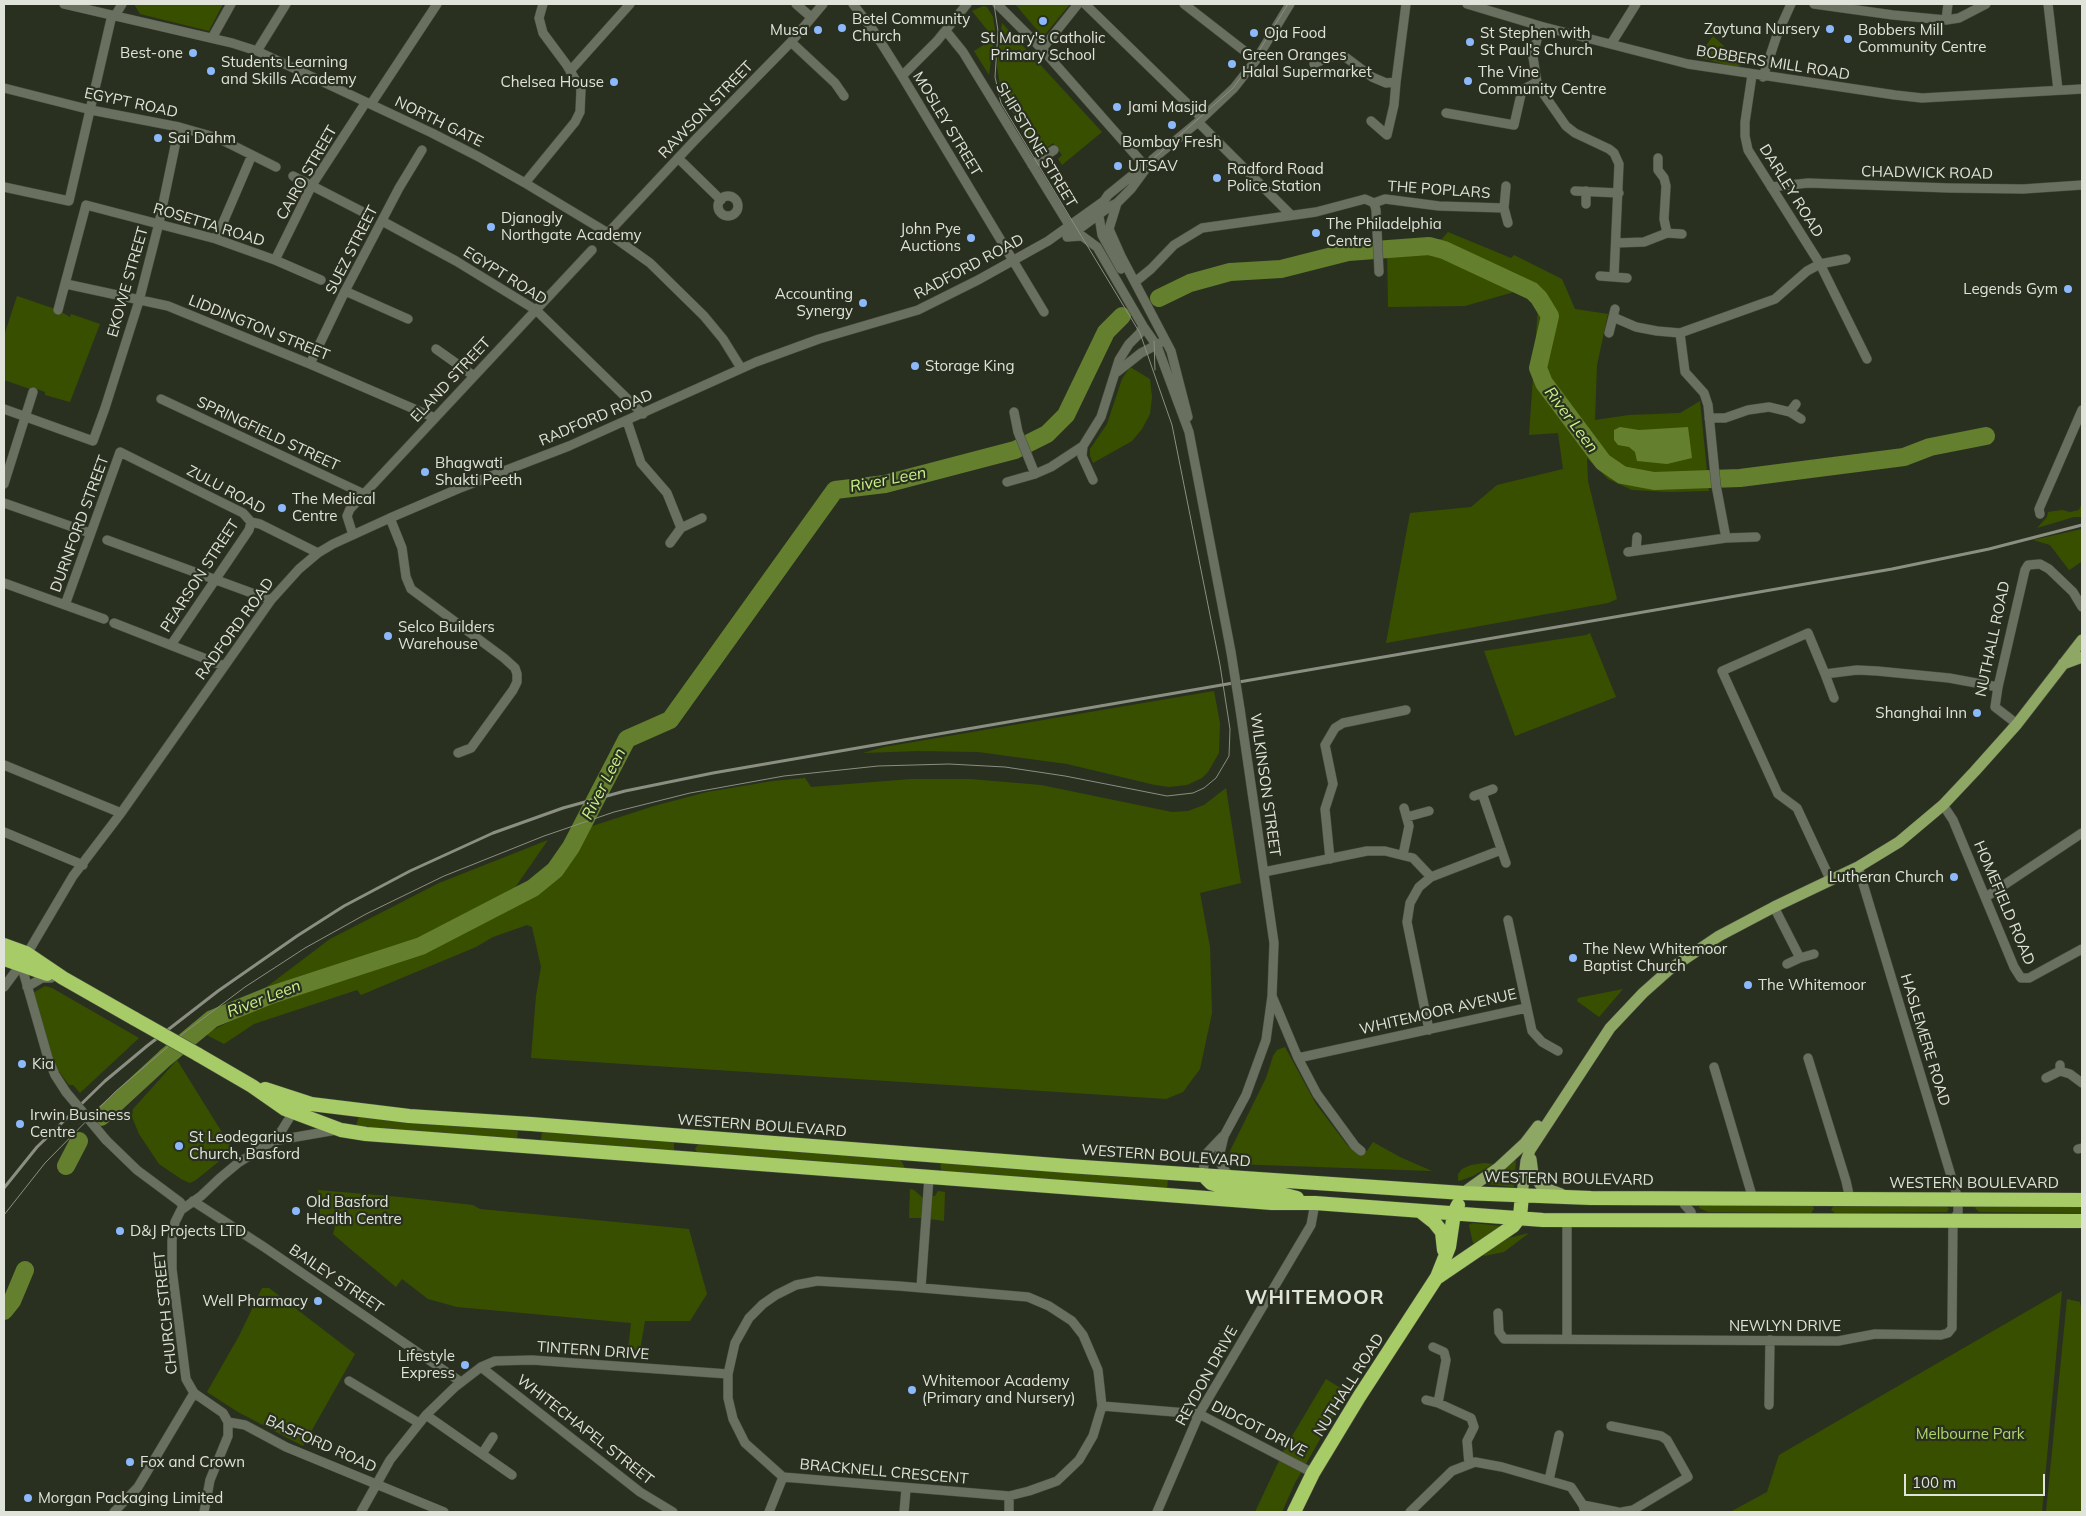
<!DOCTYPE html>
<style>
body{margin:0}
#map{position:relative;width:2086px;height:1516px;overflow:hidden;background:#2a3020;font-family:Mulish,sans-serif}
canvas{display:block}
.frame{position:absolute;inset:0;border:5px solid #dfe3d9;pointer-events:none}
.scale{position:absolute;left:1904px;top:1474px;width:141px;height:22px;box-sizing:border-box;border:2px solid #dfe3d9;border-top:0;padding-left:6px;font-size:15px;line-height:18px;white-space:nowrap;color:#dfe3d9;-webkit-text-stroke:4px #2a3020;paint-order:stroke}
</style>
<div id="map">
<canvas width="2086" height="1516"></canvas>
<div class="frame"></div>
<div class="scale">100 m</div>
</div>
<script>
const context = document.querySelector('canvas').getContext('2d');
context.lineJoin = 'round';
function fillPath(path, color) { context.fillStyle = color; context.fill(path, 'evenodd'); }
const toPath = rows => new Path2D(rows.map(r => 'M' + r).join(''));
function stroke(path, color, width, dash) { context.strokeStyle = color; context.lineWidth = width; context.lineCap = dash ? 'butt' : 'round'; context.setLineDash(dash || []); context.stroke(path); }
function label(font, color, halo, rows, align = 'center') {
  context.font = font + ' Mulish,sans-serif'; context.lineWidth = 4.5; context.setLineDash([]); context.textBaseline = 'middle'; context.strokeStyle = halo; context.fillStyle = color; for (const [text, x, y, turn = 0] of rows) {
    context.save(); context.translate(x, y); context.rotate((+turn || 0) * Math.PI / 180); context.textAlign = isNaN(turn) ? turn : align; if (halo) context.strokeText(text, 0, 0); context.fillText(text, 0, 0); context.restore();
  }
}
fillPath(toPath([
 [134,4,223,4,209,31,140,14],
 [1015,4,1070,4,1043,37],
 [983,6,987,7,993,17,995,30,989,75,974,51,987,43,992,36,972,11],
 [1002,23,1102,132,1062,165,1058,159,1062,155,1053,143,1044,150,1040,144,1034,145,1006,102,1000,87,997,65],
 [1713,36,1742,63,1738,68,1698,57],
 [1448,232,1511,258,1514,255,1562,279,1575,309,1608,314,1597,365,1595,420,1629,415,1680,413,1700,401,1709,491,1669,492,1632,490,1608,479,1587,458,1588,481,1617,599,1608,603,1386,643,1410,513,1471,507,1497,485,1563,469,1558,433,1529,435,1538,306,1521,290,1465,306,1388,307,1387,243,1442,239],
 [17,296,58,310,70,317,71,314,100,324,70,402,45,395,45,392,31,387,30,389,4,380,5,333],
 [1130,367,1150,379,1152,397,1150,414,1142,429,1132,441,1093,463,1090,456,1090,449,1107,424,1122,379],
 [2082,503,2082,517,2074,517,2037,528,2047,517,2048,512,2062,510,2070,512,2079,510],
 [2082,529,2082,563,2081,562,2071,569,2069,570,2050,545,2033,540],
 [1590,633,1616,697,1515,736,1484,651,1586,635],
 [1214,691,1220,723,1219,753,1208,772,1202,778,1187,785,1169,787,1155,785,1067,764,978,752,918,751,863,753,884,747],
 [805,778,811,787,911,779,970,779,1041,785,1172,812,1188,811,1204,805,1226,788,1241,883,1200,893,1210,947,1212,1013,1200,1069,1183,1092,1166,1099,531,1058,536,996,541,967,532,927,527,925,493,937,476,947,361,995,357,990,254,1024,224,1044,205,1034,261,1006,347,979,415,955,523,901,548,885,564,868,586,828,654,806,707,792,773,781],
 [548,840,512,892,421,937,256,995,330,939,439,883],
 [45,986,52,988,139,1038,80,1093,73,1085,69,1085,54,1065,33,993],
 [1623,989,1599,1017,1577,1001,1578,998],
 [1285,1047,1316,1104,1348,1146,1367,1151,1373,1142,1400,1157,1432,1171,1233,1164,1227,1157,1266,1078,1273,1056,1277,1050],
 [177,1060,233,1150,196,1180,190,1183,181,1179,159,1164,139,1134,132,1117,133,1109],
 [359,1116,518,1129,517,1141,356,1126],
 [542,1130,674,1141,674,1152,541,1142],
 [699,1143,900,1158,906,1170,699,1155,695,1149],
 [1516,1159,1514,1187,1486,1184],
 [945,1162,1121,1177,1168,1179,1167,1189,942,1172,940,1165],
 [1484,1163,1493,1164,1473,1176,1459,1181,1458,1180,1458,1174,1462,1169,1471,1165],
 [910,1189,914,1190,923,1198,922,1218,909,1218],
 [318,1190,400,1197,473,1205,480,1209,689,1229,707,1294,690,1321,645,1321,640,1350,628,1350,631,1323,457,1307,428,1299,402,1279,396,1287,354,1252,333,1234,335,1227,320,1214],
 [938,1191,945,1192,944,1221,930,1219,932,1196,935,1196],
 [1700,1204,1813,1206,1814,1209,1811,1213,1708,1212,1699,1208],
 [1834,1205,1945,1205,1949,1209,1947,1212,1835,1213,1831,1210],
 [1977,1205,2082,1205,2082,1213,1979,1212,1975,1208],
 [1472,1223,1501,1226,1476,1243,1473,1243,1469,1225],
 [1529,1233,1504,1252,1484,1256,1483,1252,1509,1238],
 [262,1288,269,1288,355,1354,303,1446,238,1412,207,1392,239,1336],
 [2062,1291,2042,1512,1730,1512,1767,1492,1779,1455],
 [2067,1299,2080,1302,2082,1313,2082,1512,2046,1512],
 [1326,1379,1347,1392,1295,1483,1282,1512,1255,1512,1285,1448]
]), '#394f00');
fillPath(toPath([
 [1620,427,1639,430,1688,427,1692,458,1667,464,1637,461,1635,452,1629,447,1618,445,1614,440,1614,430]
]), '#64802f');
stroke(toPath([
 [1159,298,1190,283,1230,272,1281,269,1348,252,1429,246,1444,250,1532,291,1539,298,1550,316,1538,368,1544,383,1603,462,1622,475,1654,481,1740,478,1904,457,1930,447,1986,436],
 [101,1117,165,1058,212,1019,271,995,421,946,533,888,555,870,571,847,627,739,670,720,835,490,885,484,1015,450,1047,434,1066,415,1106,332,1122,316],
 [66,1166,79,1141],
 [4,1311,12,1301,25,1270]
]), '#64802f', 18);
const minor = toPath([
 [64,4,232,43,257,51,432,133,479,157,525,183,608,233,650,263,704,316,723,339,741,368],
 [796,4,811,17],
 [853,4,873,30,902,76,1044,312],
 [997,4,1042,49,1146,167],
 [1085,4,1202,118],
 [1184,4,1256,60],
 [1467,4,1540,26,1688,64,1895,95,1922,98,2082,89],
 [1814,4,1893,15,1946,20,1959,18,1986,4],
 [2048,4,2058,90],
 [115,16,122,4],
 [1946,20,1948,4],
 [1540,26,1533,57,1537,82,1545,96,1566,126,1575,133,1609,149,1614,153,1619,164,1614,277],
 [946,31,963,52,1069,225],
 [212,38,231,4],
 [791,42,835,83,844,96],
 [1611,44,1636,4],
 [1042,49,1078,4],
 [257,51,286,4],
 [1314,64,1329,57,1344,56,1372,77,1386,83,1396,82,1406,4],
 [570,71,630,4],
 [1752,75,1745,122,1745,136,1748,150,1820,264,1867,359],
 [902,76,937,41,967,4],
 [1763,77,1777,35,1791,4],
 [4,88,91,110,179,127,218,138,276,167],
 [371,104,437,4],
 [1446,113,1514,125,1522,90,1537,82],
 [1371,121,1387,135,1394,105,1396,82],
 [1198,122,1291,215],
 [678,158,721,200],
 [1658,158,1658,170,1664,178,1666,186,1664,219,1667,233],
 [1032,165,1054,150],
 [293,176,361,211],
 [525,183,575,122,580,112,581,89,566,64,543,33,539,18,543,4],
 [1506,186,1504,208,1508,223],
 [4,187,69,201,112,15],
 [1771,187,1808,183,1949,188,2023,189,2082,185],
 [1575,191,1619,193],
 '718 206a10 10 0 1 1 20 0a10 10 0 1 1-20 0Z',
 [1117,203,1109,229,1121,256,1171,351,1188,417],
 [1374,203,1385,199,1439,206,1504,208],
 [1586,204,1586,191],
 [382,221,456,261,536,310,643,414],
 [608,233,695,140,791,42,823,4],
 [1067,237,1082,236,1097,247,1143,326,1157,346,1189,432,1231,652],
 [1068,237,1109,207,1117,203,1131,189,1153,159,1198,122,1234,88,1256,60,1290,4],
 [216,239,252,155],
 [1616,243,1644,242,1667,233,1682,234],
 [275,260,312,185,366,102],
 [1121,269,1102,235,1099,216,1102,204,1108,195,1145,165],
 [1600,276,1627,278],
 [1135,282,1151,269,1174,245,1202,228,1316,212,1365,199,1374,203,1376,210,1379,272],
 [66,284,168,306,310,364,435,418],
 [345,291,408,319],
 [58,310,86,205,216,239,275,260,321,280],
 [1613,317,1636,327,1657,331,1680,333,1775,299,1807,271,1820,264,1846,259],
 [1609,333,1615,309],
 [1680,333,1685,372,1704,393,1708,405,1716,485,1726,538],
 [436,349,474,376],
 [310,364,345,291,399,188,422,150],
 [1117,372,1141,353,1160,343],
 [161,399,364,494],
 [4,409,93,441,105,408,139,301,159,223,179,127],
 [1014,412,1018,432,1035,474],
 [1790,412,1796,404],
 [1709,418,1725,418,1748,410,1769,407,1790,412,1801,419],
 [627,421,641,463,667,493,681,528],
 [1093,480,1082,456,1083,446,1101,417,1119,360,1129,344,1140,333,1143,326],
 [1007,482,1035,474,1051,467,1083,446],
 [4,484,33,392],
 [4,503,90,533],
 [2040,514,2039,509,2082,410],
 [390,518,402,548,406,577,411,589,504,658,515,668,517,674,517,682,513,690,471,748,458,753],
 [353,535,347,516,350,509,592,250],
 [107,540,271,600],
 [670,543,681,528,702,518],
 [1636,551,1637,537],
 [1628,552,1726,538,1756,537],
 [4,583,104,619],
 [65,605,120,452,243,513,251,522,260,524,318,553],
 [114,623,224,666],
 [171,645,249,530,251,522],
 [1825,674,1834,698],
 [2017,724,1995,707,1998,687,2025,570,2028,565,2040,564,2049,569,2073,592,2082,607],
 [4,765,121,813],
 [1482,793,1506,863],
 [1474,796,1493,789],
 [1943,805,1953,820,2014,967,2021,978,2029,978,2082,949],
 [1407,817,1429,811],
 [4,832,83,865],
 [1403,855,1409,826,1404,808],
 [1330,859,1325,809,1333,784,1325,745,1335,728,1343,723,1406,710],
 [1264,872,1367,851,1385,851,1413,858,1431,877],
 [1831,881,1797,808,1778,794,1722,671,1808,633,1825,674,1857,670,1877,671,1949,678,1998,687],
 [1986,897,2082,833],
 [1774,907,1800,958,1787,964],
 [1508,920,1532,1031,1542,1042,1558,1051],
 [1800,958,1814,954],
 [21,964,48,1058,55,1075,66,1092],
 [4,987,21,964,73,876,121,813,271,600,299,569,318,553,333,544,390,518,460,488,569,446,756,362,819,339,918,310,978,280,1048,241,1104,201],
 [27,987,42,978,51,978],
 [1272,996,1298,1058,1317,1094,1355,1146,1361,1151],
 [1429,1030,1407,922,1410,903,1419,887,1431,877,1501,850],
 [1298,1058,1526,1008],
 [1808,1058,1846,1181,1850,1199],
 [1714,1067,1753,1199],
 [2060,1071,2070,1074,2082,1083],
 [2046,1078,2060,1071,2060,1065],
 [106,1140,137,1170,180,1202,184,1208],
 [273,1141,336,1130],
 [2078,1149,2082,1148],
 [1203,1174,1205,1155,1223,1136],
 [1229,1176,1220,1163,1219,1157,1224,1136,1246,1095,1266,1040,1272,996,1274,943,1240,709],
 [1684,1198,1684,1204,1691,1212,1692,1219],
 [193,1201,264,1247,461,1382],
 [1567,1220,1567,1339],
 [817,1281,899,1286,1028,1297,1049,1306,1072,1321,1083,1335,1098,1370,1102,1406,1093,1436,1079,1460,1057,1481,1029,1491,1009,1496,783,1477,745,1443,733,1419,728,1398,728,1374,735,1343,749,1318,763,1304,776,1295,796,1285,817,1281],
 [921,1287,929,1177],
 [1498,1313,1499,1332,1504,1339,1838,1341,1875,1334,1941,1335,1948,1333,1952,1328,1953,1220,1958,1213,1958,1199,1858,867],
 [1433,1347,1444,1352,1446,1360,1438,1403],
 [481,1367,640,1492,673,1512],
 [349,1381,419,1423],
 [1426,1400,1438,1403,1471,1418,1474,1427,1467,1441,1469,1464],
 [1769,1405,1770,1340],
 [1102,1406,1199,1414,1313,1473],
 [426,1415,512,1475],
 [228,1422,245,1425,286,1447,444,1512],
 [1611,1426,1661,1436,1667,1440,1688,1477,1633,1510,1622,1512],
 [482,1454,493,1437],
 [1549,1480,1559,1435],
 [1009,1496,1009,1512],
 [1583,1505,1618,1512],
 [114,1512,138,1487,194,1393],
 [204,1512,210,1480,228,1436,228,1422,223,1413,194,1393,186,1379,172,1269,172,1240,175,1222,181,1210,201,1196,220,1178,238,1163,273,1141,282,1130,290,1117,285,1109],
 [361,1512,390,1460,426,1415,455,1387,481,1367,495,1361,532,1360,728,1374],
 [769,1512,783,1477],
 [904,1512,906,1489],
 [1157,1512,1199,1414,1311,1225,1315,1203],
 [1410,1512,1452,1471,1475,1462,1502,1467,1571,1487,1583,1505,1585,1512]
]);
const major = toPath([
 [2063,664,2082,657],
 [1531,1159,1533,1174,1542,1187,1561,1194],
 [1463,1193,1498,1168,1525,1143,1538,1126],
 [1522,1195,1526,1161,1530,1150,1610,1028,1643,993,1670,969,1719,936,1774,907,1858,867,1899,842,1943,805,1975,771,2017,724,2082,640]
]);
const highway = toPath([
 [4,945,26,953,63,978,135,1019],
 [4,959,47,974],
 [197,1054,252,1086,285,1109,341,1130,366,1134,1272,1203,1315,1203,1543,1220,2082,1221],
 [265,1089,311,1104,409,1116,531,1124,1068,1166,1463,1193,1591,1198,2082,1200],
 [1203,1175,1211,1183,1224,1187,1273,1192,1297,1198],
 [1420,1211,1434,1222,1442,1232,1444,1250],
 [1438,1277,1513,1226,1520,1217,1522,1195],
 [1294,1512,1313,1473,1359,1397,1437,1277,1449,1247,1454,1213,1458,1205]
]);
stroke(minor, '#474d3f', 10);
stroke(major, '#474d3f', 12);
stroke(highway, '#474d3f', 15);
stroke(minor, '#69705f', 9);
stroke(major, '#8ea764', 11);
stroke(highway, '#a6cb67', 14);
stroke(toPath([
 [1153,159,1233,88,1254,59,1288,4],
 [1154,341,1155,370],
 [4,1215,45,1163,115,1092,185,1032,245,987,305,948,366,914,444,876,544,836,614,812,690,793,784,776,878,766,949,764,1005,767,1065,776,1167,796,1193,793,1204,788,1216,778,1229,756,1230,729,1220,665,1172,425,1140,333,1001,103,995,77,998,31,994,4]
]), '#8a8f82', 1);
stroke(toPath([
 [4,1188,37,1147,105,1081,147,1046,218,991,297,936,344,906,410,871,493,833,563,808,625,791,713,773,1892,569,1989,549,2082,525]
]), '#8a8f82', 3);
const minorBridge = toPath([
 [1231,652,1240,709],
 [66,1092,106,1140]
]);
const highwayBridge = toPath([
 [135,1019,197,1054]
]);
stroke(minorBridge, '#474d3f', 10, []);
stroke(highwayBridge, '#474d3f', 15, []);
stroke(minorBridge, '#69705f', 9);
stroke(highwayBridge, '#a6cb67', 14);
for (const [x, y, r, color] of [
 [1043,21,5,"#8cb9fc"],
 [842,28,5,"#8cb9fc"],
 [1830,29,5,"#8cb9fc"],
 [818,30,5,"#8cb9fc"],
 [1254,33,5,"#8cb9fc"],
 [1848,39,5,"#8cb9fc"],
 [1470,42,5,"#8cb9fc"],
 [193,53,5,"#8cb9fc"],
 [1232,64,5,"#8cb9fc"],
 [211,71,5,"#8cb9fc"],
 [1468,81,5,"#8cb9fc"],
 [614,82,5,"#8cb9fc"],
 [1117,107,5,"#8cb9fc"],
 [1172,125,5,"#8cb9fc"],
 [158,138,5,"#8cb9fc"],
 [1118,166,5,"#8cb9fc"],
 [1217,178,5,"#8cb9fc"],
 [491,227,5,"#8cb9fc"],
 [1316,233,5,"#8cb9fc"],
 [971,238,5,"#8cb9fc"],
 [2068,289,5,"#8cb9fc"],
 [863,303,5,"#8cb9fc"],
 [915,366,5,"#8cb9fc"],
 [425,472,5,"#8cb9fc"],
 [282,508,5,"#8cb9fc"],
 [388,636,5,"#8cb9fc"],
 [1977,713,5,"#8cb9fc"],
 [1954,877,5,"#8cb9fc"],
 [1573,958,5,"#8cb9fc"],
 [1748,985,5,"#8cb9fc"],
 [22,1064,5,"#8cb9fc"],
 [20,1124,5,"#8cb9fc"],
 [179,1146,5,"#8cb9fc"],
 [296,1211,5,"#8cb9fc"],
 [120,1231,5,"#8cb9fc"],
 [318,1301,5,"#8cb9fc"],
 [465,1365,5,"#8cb9fc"],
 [912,1390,5,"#8cb9fc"],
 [130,1462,5,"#8cb9fc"],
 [28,1498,5,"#8cb9fc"]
]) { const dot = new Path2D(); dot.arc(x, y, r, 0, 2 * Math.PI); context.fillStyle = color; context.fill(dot); stroke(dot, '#2a3020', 2); }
label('15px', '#dfe3d9', '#2a3020', [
 ["Betel Community",852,19],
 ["Church",852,36],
 ["Zaytuna Nursery",1820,29,"right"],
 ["Musa",808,30,"right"],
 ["Bobbers Mill",1858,30],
 ["Community Centre",1858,47],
 ["Oja Food",1264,33],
 ["St Stephen with",1480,33],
 ["St Paul's Church",1480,50],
 ["St Mary's Catholic",1043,38,"center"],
 ["Primary School",1043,55,"center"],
 ["Best-one",183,53,"right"],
 ["Green Oranges",1242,55],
 ["Halal Supermarket",1242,72],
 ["Students Learning",221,62],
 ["and Skills Academy",221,79],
 ["The Vine",1478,72],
 ["Community Centre",1478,89],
 ["Chelsea House",604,82,"right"],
 ["Jami Masjid",1127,107],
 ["Sai Dahm",168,138],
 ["Bombay Fresh",1172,142,"center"],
 ["UTSAV",1128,166],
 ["Radford Road",1227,169],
 ["Police Station",1227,186],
 ["Djanogly",501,218],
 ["Northgate Academy",501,235],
 ["The Philadelphia",1326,224],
 ["Centre",1326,241],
 ["John Pye",961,229,"right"],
 ["Auctions",961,246,"right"],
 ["Legends Gym",2058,289,"right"],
 ["Accounting",853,294,"right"],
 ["Synergy",853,311,"right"],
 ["Storage King",925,366],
 ["Bhagwati",435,463],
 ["Shakti Peeth",435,480],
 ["The Medical",292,499],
 ["Centre",292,516],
 ["Selco Builders",398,627],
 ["Warehouse",398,644],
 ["Shanghai Inn",1967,713,"right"],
 ["Lutheran Church",1944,877,"right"],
 ["The New Whitemoor",1583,949],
 ["Baptist Church",1583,966],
 ["The Whitemoor",1758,985],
 ["Kia",32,1064],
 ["Irwin Business",30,1115],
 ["Centre",30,1132],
 ["St Leodegarius",189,1137],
 ["Church, Basford",189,1154],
 ["Old Basford",306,1202],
 ["Health Centre",306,1219],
 ["D&J Projects LTD",130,1231],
 ["Well Pharmacy",308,1301,"right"],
 ["Lifestyle",455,1356,"right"],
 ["Express",455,1373,"right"],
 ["Whitemoor Academy",922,1381],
 ["(Primary and Nursery)",922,1398],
 ["Fox and Crown",140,1462],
 ["Morgan Packaging Limited",38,1498]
], 'left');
label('15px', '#dfe3d9', '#2a3020', [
 ["BOBBERS MILL ROAD",1773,63,9],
 ["EGYPT ROAD",131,103,12],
 ["RAWSON STREET",706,110,-46],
 ["NORTH GATE",439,122,26],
 ["MOSLEY STREET",947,124,59],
 ["SHIPSTONE STREET",1036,145,59],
 ["CAIRO STREET",307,173,-60],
 ["CHADWICK ROAD",1927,173,1],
 ["THE POPLARS",1439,190,4],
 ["DARLEY ROAD",1791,191,58],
 ["ROSETTA ROAD",209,225,17],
 ["SUEZ STREET",352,250,-63],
 ["RADFORD ROAD",969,267,-28],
 ["EGYPT ROAD",505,276,32],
 ["EKOWE STREET",128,282,-74],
 ["LIDDINGTON STREET",259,328,22],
 ["ELAND STREET",451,380,-47],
 ["RADFORD ROAD",596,418,-23],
 ["SPRINGFIELD STREET",268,434,25],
 ["ZULU ROAD",226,490,28],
 ["DURNFORD STREET",80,524,-70],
 ["PEARSON STREET",200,576,-57],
 ["RADFORD ROAD",235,629,-54],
 ["NUTHALL ROAD",1993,639,-78],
 ["WILKINSON STREET",1265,785,82],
 ["HOMEFIELD ROAD",2004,903,67],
 ["WHITEMOOR AVENUE",1438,1012,-13],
 ["HASLEMERE ROAD",1925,1040,73],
 ["WESTERN BOULEVARD",762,1126,4],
 ["WESTERN BOULEVARD",1166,1156,4],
 ["WESTERN BOULEVARD",1569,1179,1],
 ["WESTERN BOULEVARD",1974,1183],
 ["BAILEY STREET",336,1279,34],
 ["CHURCH STREET",166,1313,-96],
 ["NEWLYN DRIVE",1785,1326],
 ["TINTERN DRIVE",593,1351,4],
 ["REYDON DRIVE",1207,1376,-61],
 ["NUTHALL ROAD",1349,1385,-58],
 ["DIDCOT DRIVE",1259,1429,27],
 ["WHITECHAPEL STREET",585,1430,38],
 ["BASFORD ROAD",321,1444,24],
 ["BRACKNELL CRESCENT",884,1472,5]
]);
label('15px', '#afd66b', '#2a3020', [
 ["Melbourne Park",1970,1434]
]);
label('italic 16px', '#cbf488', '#2a3020', [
 ["River Leen",1571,420,53],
 ["River Leen",888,480,-11],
 ["River Leen",604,784,-63],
 ["River Leen",264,999,-21]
]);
context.letterSpacing = '1px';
label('bold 20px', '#dfe3d9', '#2a3020', [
 ["WHITEMOOR",1315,1298]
]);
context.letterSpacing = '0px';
</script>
